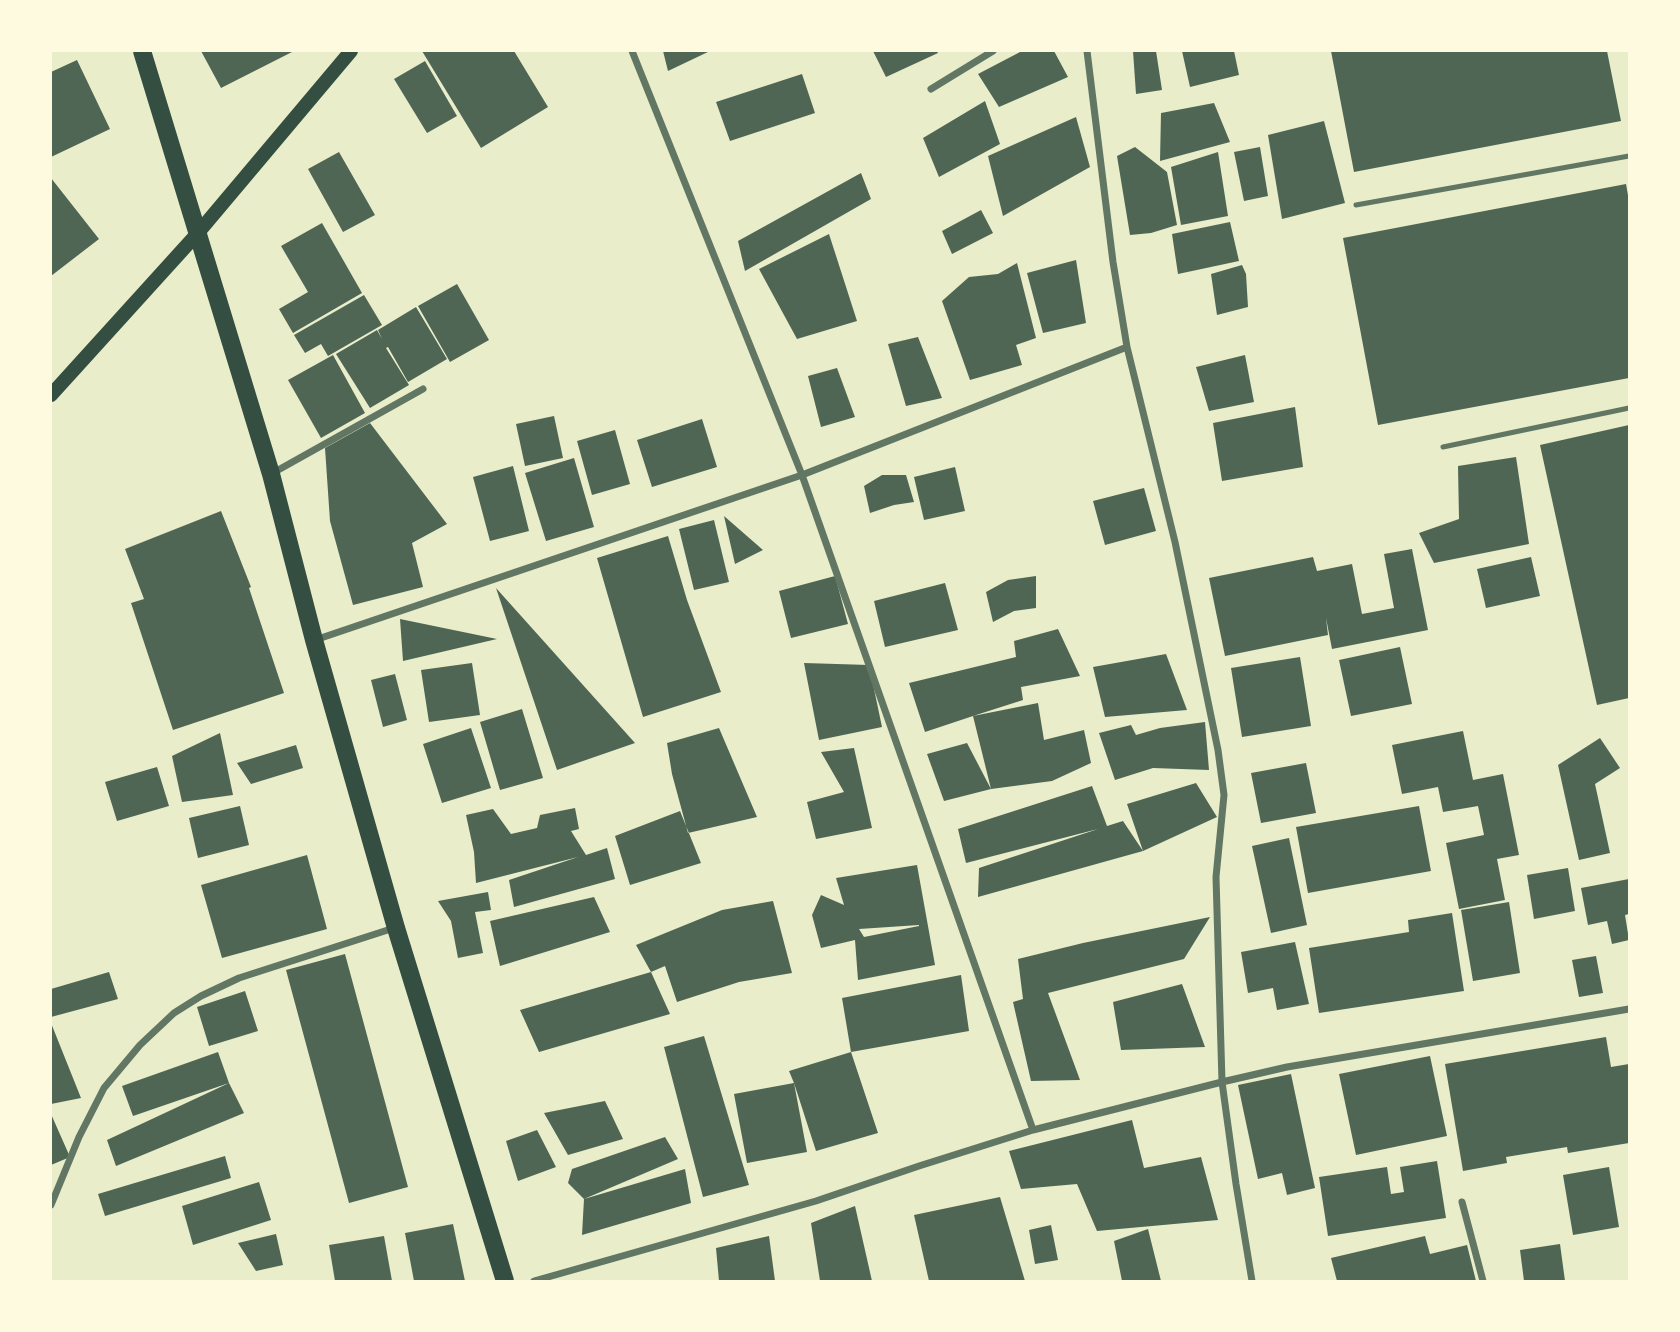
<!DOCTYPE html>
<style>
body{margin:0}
#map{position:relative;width:1680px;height:1332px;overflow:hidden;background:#e9edc9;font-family:"Open Sans",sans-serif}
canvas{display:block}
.frame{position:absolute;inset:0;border:52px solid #fefae0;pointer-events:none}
</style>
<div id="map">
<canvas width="1680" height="1332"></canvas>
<div class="frame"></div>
</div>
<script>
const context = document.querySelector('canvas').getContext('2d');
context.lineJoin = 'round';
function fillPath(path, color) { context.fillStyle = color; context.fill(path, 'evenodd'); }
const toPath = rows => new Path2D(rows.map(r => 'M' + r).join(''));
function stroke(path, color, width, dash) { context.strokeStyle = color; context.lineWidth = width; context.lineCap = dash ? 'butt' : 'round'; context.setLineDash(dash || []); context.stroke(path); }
fillPath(toPath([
 [201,51,294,51,221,88],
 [422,51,514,51,548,107,481,148],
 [663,51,710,51,668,71],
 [873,51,937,51,938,53,886,77],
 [1022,51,1054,51,1068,77,999,107,978,74],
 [1133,51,1156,51,1162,90,1136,94],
 [1182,51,1234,51,1239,75,1190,87],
 [1331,51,1607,51,1621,121,1354,172],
 [77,60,110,129,51,157,51,72],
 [425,61,457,116,427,133,394,79],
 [802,74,815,113,730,141,716,102],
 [985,101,1000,144,939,177,923,138],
 [1214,103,1230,142,1160,161,1161,113],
 [1076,117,1090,167,1003,216,988,156],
 [1324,121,1345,203,1282,219,1268,135],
 [1135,147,1167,172,1177,225,1151,233,1130,235,1117,156],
 [1260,147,1268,196,1244,201,1234,152],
 [339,152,375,215,343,232,308,169],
 [1218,152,1228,216,1181,225,1171,167],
 [861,173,871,199,745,271,738,241],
 [51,178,99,239,51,276],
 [1626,184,1629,201,1629,378,1378,425,1343,238],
 [981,210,993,233,952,254,942,231],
 [1230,222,1239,261,1178,274,1172,234],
 [322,223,362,293,293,333,279,309,308,292,281,246],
 [829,234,857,321,797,339,759,269],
 [1076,260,1086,323,1043,333,1027,273],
 [1017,263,1036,338,1016,345,1022,365,970,380,942,301,969,277,998,274],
 [1242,265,1246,274,1248,307,1217,315,1211,274],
 [457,284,489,340,450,362,418,306],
 [364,295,382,325,328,356,321,344,305,353,294,335],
 [416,307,447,359,408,382,388,347,386,348,409,385,370,408,336,354,377,330,382,339,378,330],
 [918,337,942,398,906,406,888,344],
 [333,355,365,413,321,438,288,380],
 [1245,355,1254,402,1209,411,1196,367],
 [837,368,855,417,821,427,808,376],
 [1295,407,1303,467,1222,481,1213,423],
 [554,416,563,458,525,466,516,424],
 [702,419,717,467,652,487,637,440],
 [370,423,447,524,412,543,423,587,353,605,330,521,325,448],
 [1629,425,1629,698,1597,705,1540,445],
 [615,430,630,484,592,495,577,441],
 [1516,457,1529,544,1434,563,1419,533,1459,519,1458,466],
 [574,458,594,527,546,541,525,473],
 [513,466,529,531,490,541,473,477],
 [955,467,965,511,924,520,914,477],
 [882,475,906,475,914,502,894,505,870,513,864,486],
 [1144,488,1156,531,1105,545,1093,501],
 [221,511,251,587,249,588,284,693,173,730,131,603,144,599,125,549],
 [724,516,763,550,735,564],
 [714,520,729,582,694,590,679,529],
 [668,536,687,600,721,692,643,717,597,558],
 [1412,549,1428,630,1332,649,1326,618,1328,635,1225,656,1209,578,1313,557,1317,571,1352,564,1362,614,1394,608,1384,554],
 [1531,557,1540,596,1486,608,1477,569],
 [835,576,848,624,791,638,779,591],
 [1036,576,1036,608,1014,611,993,622,986,592,1008,580],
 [945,583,958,630,885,647,874,601],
 [496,588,635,743,557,770],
 [400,619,497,639,403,661],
 [1058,629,1080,676,1021,687,1023,700,973,716,1038,703,1044,740,1084,730,1091,763,1052,781,991,789,973,716,925,732,909,683,1016,657,1014,641],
 [1400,647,1412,704,1351,716,1339,660],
 [1166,654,1187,710,1105,717,1093,667],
 [1300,657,1311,726,1242,737,1231,668],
 [472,663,480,715,429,722,421,670],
 [804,663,869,665,882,727,819,740],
 [395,674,407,720,383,727,371,680],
 [522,709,543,778,500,790,480,722],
 [1205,722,1209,770,1153,768,1115,780,1099,733,1131,725,1136,735,1160,728],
 [471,728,491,788,442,803,423,744],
 [719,728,757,817,688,833,672,774,667,743],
 [1463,731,1473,780,1503,774,1519,855,1497,859,1505,900,1459,909,1446,843,1484,835,1478,806,1443,812,1438,787,1402,794,1392,745],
 [220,733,233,795,182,802,172,756],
 [1600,738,1620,768,1595,784,1610,853,1579,860,1558,765],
 [967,743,991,789,944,801,927,754],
 [296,745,303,768,251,784,237,763],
 [854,748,872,828,816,839,807,802,844,792,821,752],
 [1306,763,1316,813,1261,823,1251,773],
 [157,767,169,806,117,821,105,782],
 [1196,783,1217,817,1143,851,1127,804],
 [1092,786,1107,826,1123,821,1143,851,978,897,979,868,1098,829,966,863,958,829],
 [240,806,249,845,198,858,189,818],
 [1419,806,1431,871,1308,893,1296,827],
 [575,808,579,829,571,831,586,855,607,848,615,879,514,907,509,880,578,857,476,883,474,852,466,815,493,809,511,834,537,828,540,815],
 [680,811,701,863,630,885,615,836],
 [1289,838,1307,925,1271,933,1252,846],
 [307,855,327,929,222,958,201,885],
 [917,865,935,965,858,980,855,940,821,948,812,915,821,895,844,905,836,878],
 [919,926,864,937,859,929,919,925],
 [1568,868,1575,911,1534,919,1527,875],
 [1629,879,1629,914,1625,915,1629,940,1612,944,1607,921,1588,925,1581,888],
 [488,892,491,910,475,912,483,953,458,958,451,921,438,901],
 [594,897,610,932,500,966,490,921],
 [773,901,792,973,739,982,677,1002,665,966,651,972,636,945,722,910],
 [1509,902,1520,973,1473,981,1461,910],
 [1452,913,1464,991,1319,1013,1309,948,1409,932,1408,920],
 [1210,917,1184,959,1048,993,1080,1080,1031,1081,1013,1002,1023,999,1018,959,1083,943],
 [1295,942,1309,1004,1277,1010,1273,988,1248,993,1241,952],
 [345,954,408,1187,349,1203,286,970],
 [1596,956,1603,993,1579,997,1572,960],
 [109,972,118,999,51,1017,51,989],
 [651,972,670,1014,539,1052,520,1010],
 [961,975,969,1031,851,1052,842,998],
 [1182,984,1205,1047,1121,1050,1113,1002],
 [245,991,258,1031,209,1046,197,1007],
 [51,1023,81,1098,51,1104],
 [704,1036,749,1185,703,1197,664,1047],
 [1606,1037,1611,1067,1629,1064,1629,1143,1568,1153,1567,1147,1506,1157,1507,1163,1463,1171,1445,1064],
 [218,1052,229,1083,133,1116,122,1086],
 [851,1052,878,1133,816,1151,794,1083,807,1152,747,1163,734,1094,794,1083,789,1071],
 [1430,1056,1447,1136,1356,1155,1339,1074],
 [1291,1074,1315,1188,1287,1195,1282,1173,1258,1179,1238,1085],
 [229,1083,244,1113,116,1166,107,1140],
 [605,1101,623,1139,568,1155,544,1113],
 [51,1114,70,1157,51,1165],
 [1132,1120,1144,1168,1201,1157,1218,1220,1097,1231,1077,1184,1021,1189,1009,1151],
 [537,1130,556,1167,518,1181,506,1141],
 [665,1137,678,1159,584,1199,685,1169,691,1203,582,1235,584,1199,568,1183,572,1169],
 [225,1156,231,1178,105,1216,98,1194],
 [1437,1161,1446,1218,1328,1236,1319,1177,1387,1167,1391,1194,1404,1192,1400,1167],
 [1609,1167,1619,1227,1573,1235,1563,1175],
 [259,1182,271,1220,193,1245,182,1206],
 [1000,1197,1025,1281,929,1281,914,1215],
 [855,1206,872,1281,820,1281,811,1223],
 [453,1224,465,1281,414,1281,405,1233],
 [1051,1225,1058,1260,1035,1264,1029,1230],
 [1148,1229,1161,1281,1122,1281,1114,1241],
 [276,1234,283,1265,256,1271,238,1243],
 [384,1236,392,1281,335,1281,329,1245],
 [769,1236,775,1281,719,1281,716,1248],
 [1425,1236,1430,1254,1467,1245,1476,1281,1337,1281,1331,1258],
 [1560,1244,1565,1281,1524,1281,1520,1250]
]), '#4f6655');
stroke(toPath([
 [1356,205,1629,156],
 [1443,447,1629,408]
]), '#617663', 5);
stroke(toPath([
 [632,51,802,475,1033,1130],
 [1087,51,1113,262,1127,347,1175,542,1218,750,1224,795,1216,877,1222,1082,1236,1184,1252,1281],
 [931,89,993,51],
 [271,474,423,389],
 [315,640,802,475,1127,347],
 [1462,1202,1483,1281],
 [51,1205,79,1137,104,1088,140,1045,174,1013,201,996,239,978,394,928],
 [534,1281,816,1201,919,1166,1033,1130,1222,1082,1287,1067,1629,1009]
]), '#617663', 7);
stroke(toPath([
 [51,395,197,234,351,51]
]), '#344e41', 14);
stroke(toPath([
 [142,51,271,474,314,640,396,928,505,1281]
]), '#344e41', 18);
</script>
